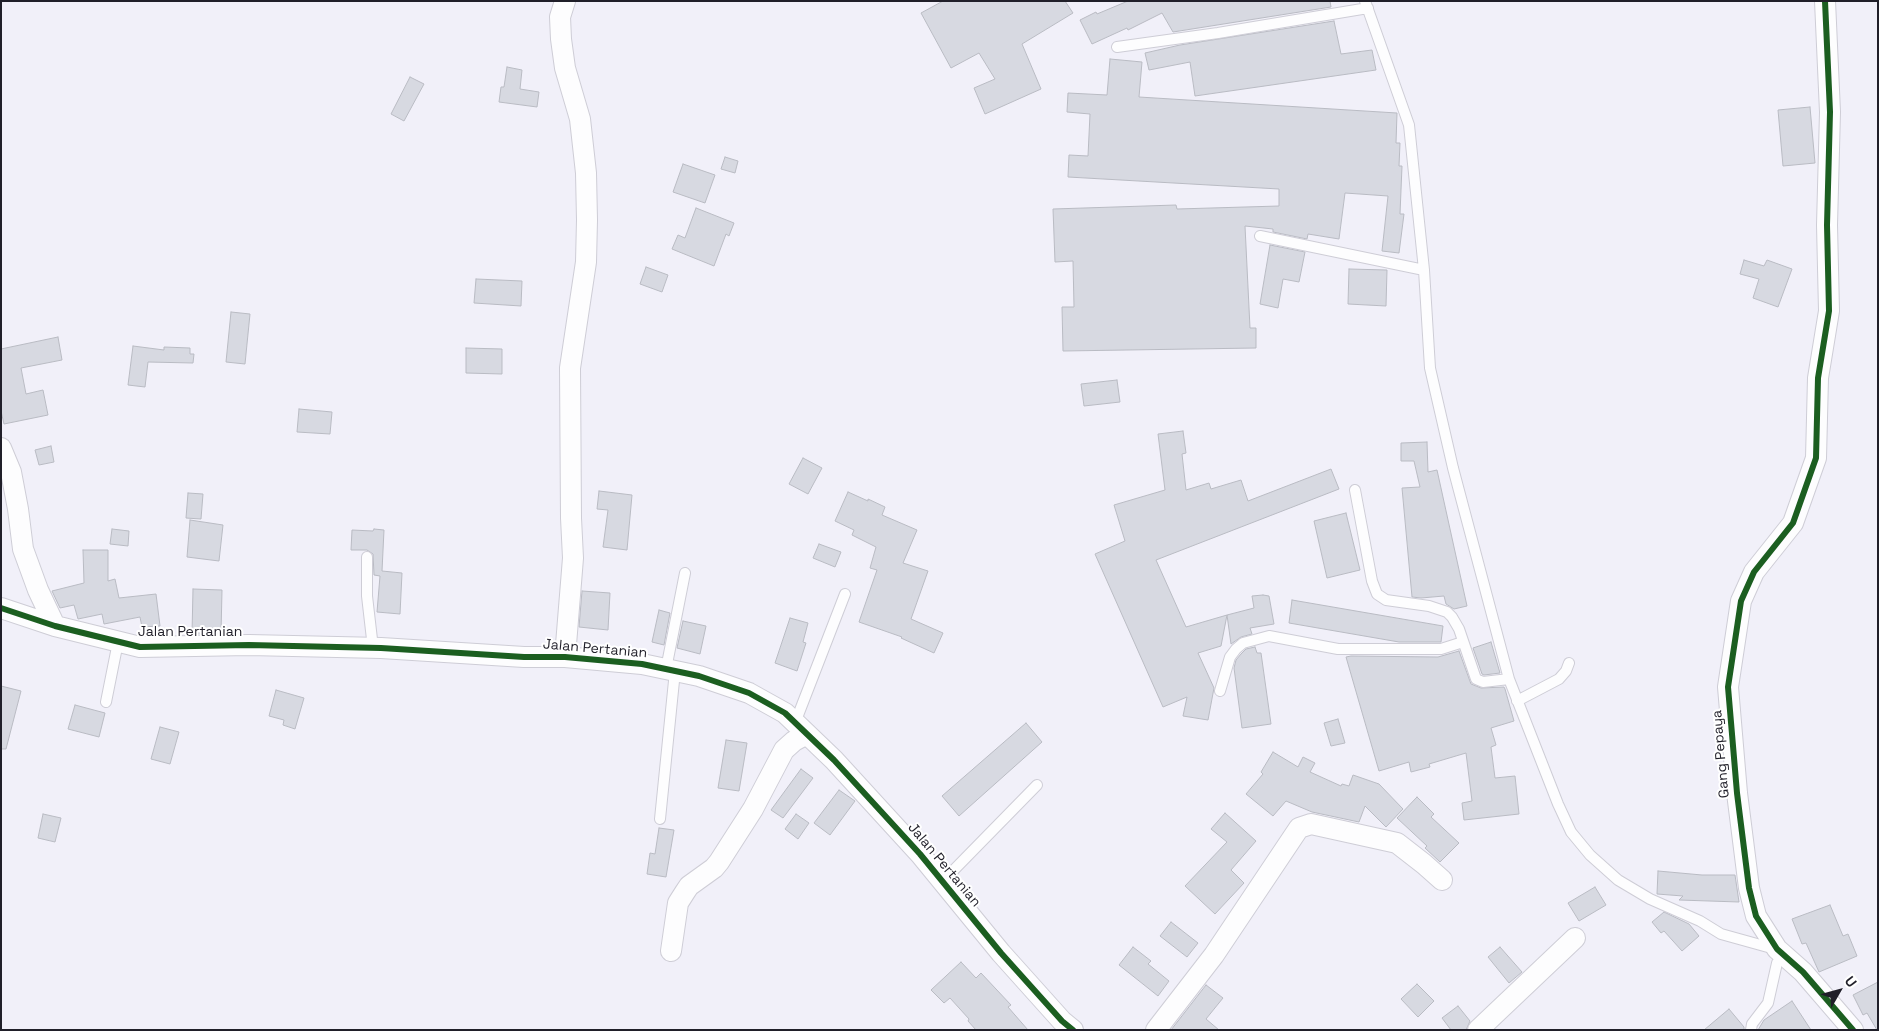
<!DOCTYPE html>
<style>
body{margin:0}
#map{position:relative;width:1879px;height:1031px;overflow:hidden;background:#f1f0f9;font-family:"Space Grotesk",sans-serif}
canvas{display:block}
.frame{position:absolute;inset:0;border:2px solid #201f29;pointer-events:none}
.north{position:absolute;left:1814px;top:966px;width:50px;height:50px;-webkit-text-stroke:4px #fff;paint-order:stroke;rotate:52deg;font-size:14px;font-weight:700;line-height:20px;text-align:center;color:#201f29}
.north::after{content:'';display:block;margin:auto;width:18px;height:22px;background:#201f29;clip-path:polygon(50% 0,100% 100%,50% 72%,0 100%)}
</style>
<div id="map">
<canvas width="1879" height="1031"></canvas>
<div class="frame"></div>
<div class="north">U</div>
</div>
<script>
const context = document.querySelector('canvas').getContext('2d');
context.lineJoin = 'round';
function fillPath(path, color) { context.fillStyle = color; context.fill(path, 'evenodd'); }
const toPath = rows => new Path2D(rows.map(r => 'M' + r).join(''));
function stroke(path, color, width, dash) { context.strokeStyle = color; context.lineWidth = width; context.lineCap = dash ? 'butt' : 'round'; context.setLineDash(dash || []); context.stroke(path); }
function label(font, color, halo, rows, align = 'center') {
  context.font = font + ' "Space Grotesk",sans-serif'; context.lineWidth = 4; context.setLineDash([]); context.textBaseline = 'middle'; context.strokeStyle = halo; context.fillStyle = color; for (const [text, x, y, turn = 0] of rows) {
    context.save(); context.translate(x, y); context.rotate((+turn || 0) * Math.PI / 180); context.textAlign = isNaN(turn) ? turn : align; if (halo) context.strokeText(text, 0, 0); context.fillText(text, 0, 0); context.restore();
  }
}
const building = toPath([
 [943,1,1065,1,1073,13,1022,44,1041,89,985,114,974,88,995,79,979,53,951,68,921,13,943,1],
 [1128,1,1330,1,1331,7,1173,32,1162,13,1128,30,1127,28,1092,44,1080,20,1096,12,1097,14,1128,1],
 [1334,21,1341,54,1372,50,1376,70,1195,96,1190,62,1149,70,1145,53,1180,45,1334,21],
 [1110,59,1142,62,1139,97,1397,113,1396,143,1400,143,1399,166,1402,166,1400,214,1404,214,1399,253,1382,251,1388,196,1345,193,1339,239,1308,234,1307,239,1273,232,1273,229,1245,226,1250,328,1256,328,1256,348,1063,351,1062,307,1074,307,1073,261,1055,262,1053,209,1176,205,1177,209,1279,206,1279,189,1068,177,1069,155,1088,156,1090,114,1067,112,1068,93,1107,95,1110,59],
 [507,67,522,70,520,89,539,92,537,107,499,102,501,87,504,87,507,67],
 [410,77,424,84,404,121,391,114,410,77],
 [1810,107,1815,163,1783,166,1778,110,1810,107],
 [725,157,738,161,735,173,721,169,725,157],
 [683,164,715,175,705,203,673,192,683,164],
 [696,208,734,223,729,236,726,234,714,266,672,249,678,235,685,238,696,208],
 [1270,245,1305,252,1299,282,1283,279,1278,308,1260,304,1270,245],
 [1744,260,1764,266,1767,260,1792,269,1778,307,1753,298,1759,279,1740,274,1744,260],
 [646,267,668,275,662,292,640,284,646,267],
 [1349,269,1387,270,1386,306,1348,304,1349,269],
 [476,279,522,281,521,306,474,303,476,279],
 [231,312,250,314,245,364,226,362,231,312],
 [58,337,62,360,21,368,26,394,43,390,48,415,4,424,1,411,1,349,58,337],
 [133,346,164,350,164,347,190,348,190,354,194,354,193,363,148,362,145,387,128,385,133,346],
 [466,348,502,349,502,374,466,373,466,348],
 [1117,380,1120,402,1084,406,1081,384,1117,380],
 [299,409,332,412,330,434,297,432,299,409],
 [1183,431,1186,453,1182,454,1186,490,1209,483,1211,489,1241,480,1248,501,1331,469,1339,489,1156,560,1186,627,1227,615,1221,646,1198,653,1214,688,1208,720,1183,716,1187,697,1163,707,1095,554,1125,541,1114,505,1165,490,1158,434,1183,431],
 [1427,442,1428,472,1437,470,1467,606,1454,609,1446,604,1444,596,1421,598,1412,597,1402,488,1420,487,1414,461,1401,461,1401,443,1427,442],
 [51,446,54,462,39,465,35,450,51,446],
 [803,458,822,468,808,494,789,484,803,458],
 [599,491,632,495,627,550,603,547,608,510,597,509,599,491],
 [848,492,868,501,868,499,885,507,882,515,917,530,903,563,928,571,911,619,943,633,934,653,901,638,902,637,859,622,877,570,870,568,876,547,852,535,854,530,835,521,848,492],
 [188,493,203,494,201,519,186,518,188,493],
 [1346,513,1360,570,1327,578,1314,521,1346,513],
 [190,520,223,525,219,561,187,557,190,520],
 [112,529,129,531,128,546,110,544,112,529],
 [374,529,384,530,382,571,402,573,400,614,377,612,380,576,374,575,373,554,367,550,351,550,352,530,373,531,374,529],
 [819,544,841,552,835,567,813,558,819,544],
 [83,550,108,550,108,581,115,579,119,598,156,594,160,626,142,627,140,617,104,624,102,614,78,619,74,605,60,608,52,591,84,583,83,550],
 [193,589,222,590,221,634,192,634,193,589],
 [582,591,610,593,608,630,579,627,582,591],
 [1263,595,1269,596,1274,624,1250,628,1252,634,1241,637,1231,644,1227,615,1254,608,1252,596,1263,595],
 [1292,600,1443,626,1441,642,1399,642,1289,623,1292,600],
 [659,610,670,613,664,645,652,642,659,610],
 [790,618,808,623,803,642,806,643,797,671,775,663,790,618],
 [683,621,706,626,700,654,677,648,683,621],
 [1491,642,1500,673,1484,675,1482,674,1473,648,1491,642],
 [1255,647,1257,653,1261,653,1271,724,1242,728,1234,668,1236,660,1241,654,1246,649,1255,647],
 [1459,651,1471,684,1481,688,1504,687,1505,689,1514,721,1491,728,1496,745,1491,747,1495,778,1515,776,1519,814,1464,820,1462,803,1472,801,1466,753,1429,764,1430,767,1411,772,1409,762,1379,771,1346,657,1351,656,1438,657,1459,651],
 [1,686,21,691,6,749,1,749,1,686],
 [276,690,304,698,295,729,283,725,284,720,269,716,276,690],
 [75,705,105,713,99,737,68,729,75,705],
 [1338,719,1345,743,1331,746,1324,723,1338,719],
 [1026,723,1042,742,959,816,942,796,1026,723],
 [160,727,179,732,170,764,151,759,160,727],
 [726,740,747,743,739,791,718,788,726,740],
 [1273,752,1298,767,1303,757,1315,763,1310,772,1341,786,1342,784,1349,786,1353,775,1379,784,1403,809,1386,827,1365,806,1359,822,1312,812,1286,801,1273,816,1246,794,1263,774,1261,772,1273,752],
 [801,769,813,778,783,818,771,810,801,769],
 [839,790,855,801,830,835,814,823,839,790],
 [1417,797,1434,814,1431,817,1459,843,1440,862,1425,848,1427,846,1397,818,1417,797],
 [1225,813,1256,841,1231,870,1244,883,1215,914,1185,886,1227,842,1211,829,1225,813],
 [43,814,61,818,55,842,38,838,43,814],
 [796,814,809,823,798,839,785,829,796,814],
 [659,828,674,830,666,877,647,874,650,853,655,854,659,828],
 [1658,871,1702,875,1735,875,1739,902,1679,900,1683,896,1657,894,1658,871],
 [1595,887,1606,905,1579,921,1568,903,1595,887],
 [1830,905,1843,936,1848,934,1857,956,1819,972,1806,943,1802,944,1792,919,1830,905],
 [1664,912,1689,924,1699,936,1682,951,1664,931,1661,933,1652,922,1664,912],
 [1171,922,1198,943,1187,957,1160,936,1171,922],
 [1133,947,1151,961,1148,964,1169,981,1158,996,1119,965,1133,947],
 [1500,947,1522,972,1509,983,1488,957,1500,947],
 [961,962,976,978,981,973,1011,1005,1008,1007,1028,1030,976,1030,968,1021,969,1019,950,998,944,1003,931,990,961,962],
 [1878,982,1878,1030,1877,1030,1867,1013,1863,1015,1853,995,1878,982],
 [1417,984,1434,1001,1418,1017,1401,999,1417,984],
 [1206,985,1223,998,1206,1019,1219,1030,1171,1030,1206,985],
 [1792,1001,1811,1030,1758,1030,1764,1020,1792,1001],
 [1458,1006,1470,1021,1466,1030,1451,1030,1442,1018,1458,1006],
 [1729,1009,1744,1027,1744,1030,1704,1030,1729,1009]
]);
fillPath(building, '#d7d9e1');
stroke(building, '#b9bbc3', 1);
const service = toPath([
 [1365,1,1409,125,1424,270,1430,368,1453,468,1509,679,1558,804,1571,832,1590,855,1618,880,1650,899,1700,921,1721,934,1775,949],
 [1117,47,1218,33,1368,8],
 [1260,236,1424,270],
 [1355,490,1372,581,1377,594,1386,600,1429,606,1447,612,1452,617,1459,629,1476,679,1483,682,1509,679],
 [367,557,367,596,373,648],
 [666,669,685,573],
 [1220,691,1230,657,1236,649,1243,643,1269,636,1338,649,1441,649,1463,642],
 [1517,701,1559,679,1566,671,1569,663],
 [106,702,118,642],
 [795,723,845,594],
 [660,819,675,671],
 [943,881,1037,785],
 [1751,1030,1752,1024,1768,1003,1777,963,1784,956]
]);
const minor = toPath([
 [565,1,560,17,561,39,565,68,580,119,586,173,587,220,586,262,570,368,571,518,573,558,565,657],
 [1825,1,1830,112,1827,225,1829,311,1818,378,1816,458,1793,523,1754,572,1741,601,1728,687,1737,793,1749,888,1756,916,1777,949,1803,972,1853,1030],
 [1,448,11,472,18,509,23,549,38,590,55,626],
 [1,608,55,626,140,647,249,645,381,648,524,657,565,657,642,664,699,676,749,693,785,713,834,760,920,854,1001,953,1062,1021,1073,1030],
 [671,951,678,903,685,892,689,886,714,868,719,862,753,809,784,750,794,741,807,734],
 [1156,1030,1214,955,1299,828,1311,824,1397,843,1424,864,1442,880],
 [1478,1030,1575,938]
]);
stroke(service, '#cecdd6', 12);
stroke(minor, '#cecdd6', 22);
stroke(service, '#fdfdfe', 10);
stroke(minor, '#fdfdfe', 20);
stroke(toPath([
 [1825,1,1830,112,1827,225,1829,311,1818,378,1816,458,1793,523,1754,572,1741,601,1728,687,1737,793,1749,888,1756,916,1777,949,1803,972,1853,1030],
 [1,608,55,626,140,647,249,645,381,648,524,657,565,657,642,664,699,676,749,693,785,713,834,760,920,854,1001,953,1062,1021,1073,1030]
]), '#1b5e20', 6);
label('14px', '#201f29', '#fff', [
 ["Jalan Pertanian",190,632],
 ["Jalan Pertanian",595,649,5],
 ["Gang Pepaya",1721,754,-95],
 ["Jalan Pertanian",944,865,50]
]);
</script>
